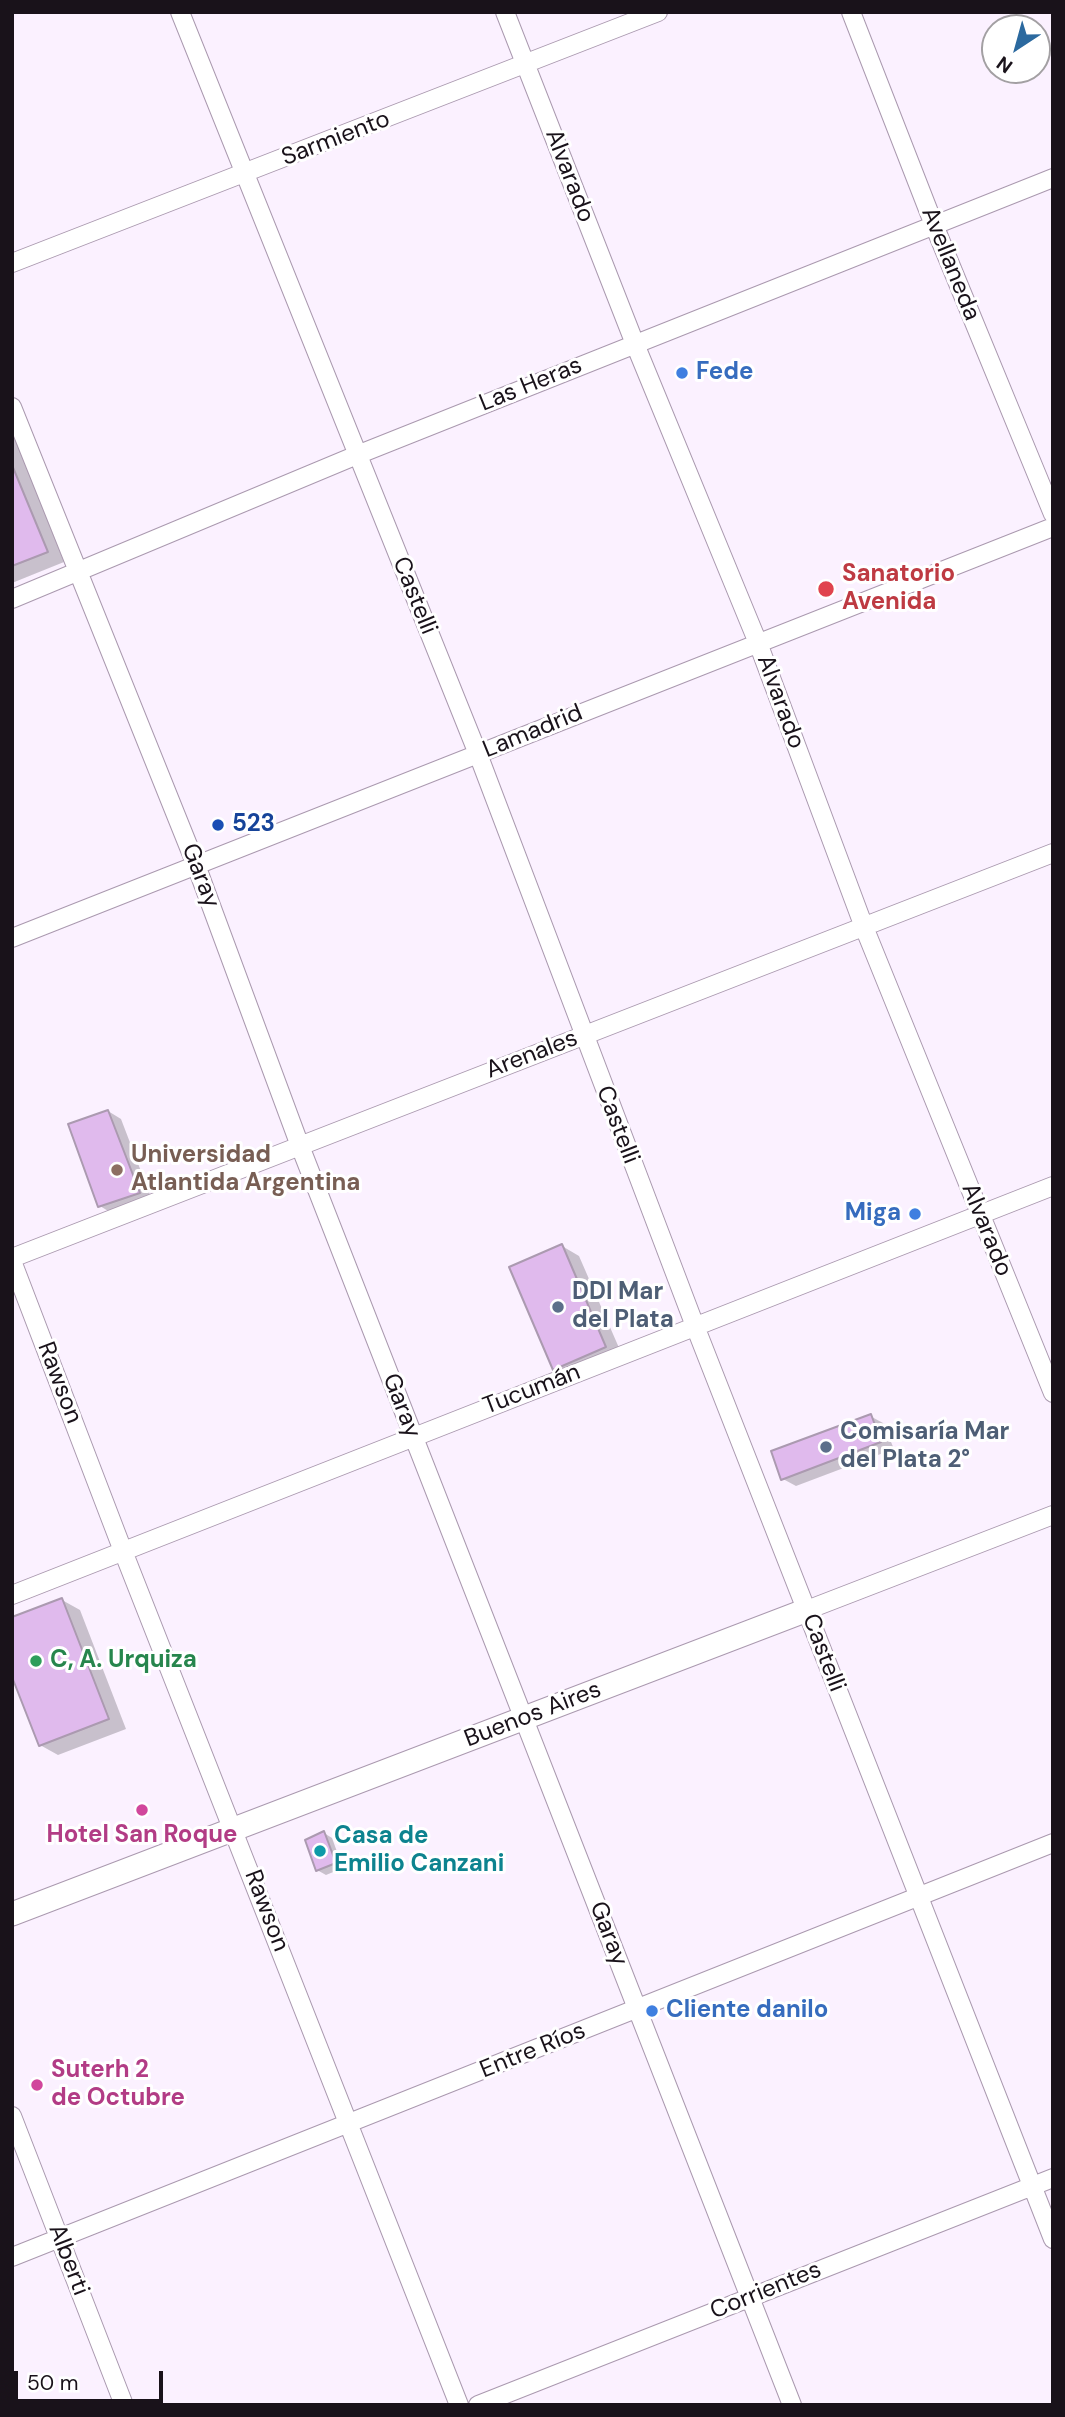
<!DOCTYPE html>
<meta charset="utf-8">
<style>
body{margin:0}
#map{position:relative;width:1065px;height:2417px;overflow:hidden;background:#fbf1ff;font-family:"DM Sans",sans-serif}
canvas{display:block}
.frame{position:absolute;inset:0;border:14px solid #19121a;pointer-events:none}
.north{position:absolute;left:981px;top:14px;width:70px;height:70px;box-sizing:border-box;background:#fff;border:2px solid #a3a0a3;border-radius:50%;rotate:216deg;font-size:19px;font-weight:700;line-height:28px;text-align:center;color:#19121a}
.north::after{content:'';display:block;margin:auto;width:24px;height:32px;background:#2b699f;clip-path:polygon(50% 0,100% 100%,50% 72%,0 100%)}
.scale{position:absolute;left:14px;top:2371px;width:149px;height:32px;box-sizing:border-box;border:4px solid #19121a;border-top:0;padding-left:9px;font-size:21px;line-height:24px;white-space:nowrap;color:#19121a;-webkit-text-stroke:5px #fff;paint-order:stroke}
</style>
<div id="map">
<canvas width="1065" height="2417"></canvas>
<div class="frame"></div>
<div class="north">N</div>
<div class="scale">50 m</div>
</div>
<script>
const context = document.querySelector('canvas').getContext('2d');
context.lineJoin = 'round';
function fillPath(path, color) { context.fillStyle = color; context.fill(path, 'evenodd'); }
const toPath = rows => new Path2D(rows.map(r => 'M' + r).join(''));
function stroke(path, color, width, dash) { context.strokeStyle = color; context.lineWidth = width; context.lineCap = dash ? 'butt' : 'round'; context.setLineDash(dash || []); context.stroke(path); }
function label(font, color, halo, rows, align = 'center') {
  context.font = font + ' "DM Sans",sans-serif'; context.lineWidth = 6; context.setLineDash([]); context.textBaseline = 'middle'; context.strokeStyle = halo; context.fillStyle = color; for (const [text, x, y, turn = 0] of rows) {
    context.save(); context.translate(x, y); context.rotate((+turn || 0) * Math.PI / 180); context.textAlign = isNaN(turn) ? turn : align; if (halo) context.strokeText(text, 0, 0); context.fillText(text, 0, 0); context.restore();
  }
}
fillPath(toPath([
 [12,430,64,562,12,583],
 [108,1111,121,1119,152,1200,113,1214,100,1206],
 [562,1246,579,1256,623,1357,572,1379,555,1368],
 [870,1416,883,1423,894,1449,796,1486,783,1479],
 [62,1600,80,1610,126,1729,58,1755,40,1745],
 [324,1833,332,1838,343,1868,326,1875,317,1870]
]), '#0003');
const building = toPath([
 [12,465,48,552,12,566,12,465],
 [108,1110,140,1193,98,1207,68,1124,108,1110],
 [562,1244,606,1347,553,1370,509,1267,562,1244],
 [871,1414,881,1442,781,1480,771,1451,871,1414],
 [62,1598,109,1719,39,1746,12,1677,12,1617,62,1598],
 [324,1831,336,1863,316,1871,305,1840,324,1831]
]);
fillPath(building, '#e0baed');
stroke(building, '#ab9ab0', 2);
const minor = toPath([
 [180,12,478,754,695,1326,1053,2239],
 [505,12,635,344,758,643,864,927,1053,1393],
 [851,12,934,225,1053,514],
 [12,263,658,12],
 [12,407,196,865,300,1146,792,2405],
 [12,599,357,455,1053,178],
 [12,938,1053,527],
 [12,1258,1053,853],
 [12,1261,123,1551,459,2405],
 [12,1595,1053,1186],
 [807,1610,1053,1515],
 [12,2116,124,2405],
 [12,2257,1053,1843],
 [478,2405,1053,2178]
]);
const tertiary = toPath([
 [12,1914,807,1610]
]);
stroke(minor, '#aa99af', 20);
stroke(tertiary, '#aa99af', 25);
stroke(minor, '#fff', 18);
stroke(tertiary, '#fff', 23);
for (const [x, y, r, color] of [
 [682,373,7,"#3f7fe0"],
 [826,589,9,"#e0444e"],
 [218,825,7,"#1a4fb4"],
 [117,1170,7,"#8d6e63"],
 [915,1214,7,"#3f7fe0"],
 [558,1307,7,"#5c6f8a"],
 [826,1447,7,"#5c6f8a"],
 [36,1661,7,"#2e9e5b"],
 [142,1810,7,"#d1479c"],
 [320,1851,7,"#0f9aa8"],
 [652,2011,7,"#3f7fe0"],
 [37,2085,7,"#d1479c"]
]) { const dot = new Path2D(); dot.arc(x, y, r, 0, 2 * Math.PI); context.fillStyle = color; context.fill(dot); stroke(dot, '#fff', 2.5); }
label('24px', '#19121a', '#fff', [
 ["Sarmiento",336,139,-21],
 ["Alvarado",569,176,69],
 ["Avellaneda",950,264,68],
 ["Las Heras",531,385,-22],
 ["Castelli",414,596,68],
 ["Alvarado",780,702,70],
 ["Lamadrid",533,732,-22],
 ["Garay",200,876,69],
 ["Arenales",532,1055,-21],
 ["Castelli",617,1125,69],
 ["Alvarado",986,1230,68],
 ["Rawson",59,1383,69],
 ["Tucumán",532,1390,-21],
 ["Garay",401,1406,69],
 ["Castelli",823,1653,69],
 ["Buenos Aires",533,1715,-21],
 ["Rawson",266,1911,69],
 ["Garay",608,1934,69],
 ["Entre Ríos",533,2051,-22],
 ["Alberti",68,2260,69],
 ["Corrientes",766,2291,-22]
]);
label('bold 24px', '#366cbe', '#fff', [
 ["Fede",696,373],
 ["Miga",901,1214,"right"],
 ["Cliente danilo",666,2011]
], 'left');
label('bold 24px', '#be3a42', '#fff', [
 ["Sanatorio",842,575],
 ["Avenida",842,603]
], 'left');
label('bold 24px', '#164399', '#fff', [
 ["523",232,825]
], 'left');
label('bold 24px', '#785e54', '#fff', [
 ["Universidad",131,1156],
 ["Atlantida Argentina",131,1184]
], 'left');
label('bold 24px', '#4e5e75', '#fff', [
 ["DDI Mar",572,1293],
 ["del Plata",572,1321],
 ["Comisaría Mar",840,1433],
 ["del Plata 2°",840,1461]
], 'left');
label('bold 24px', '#27864d', '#fff', [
 ["C, A. Urquiza",50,1661]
], 'left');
label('bold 24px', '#b23c85', '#fff', [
 ["Hotel San Roque",142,1836],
 ["Suterh 2",51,2071,"left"],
 ["de Octubre",51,2099,"left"]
]);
label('bold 24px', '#0d838f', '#fff', [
 ["Casa de",334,1837],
 ["Emilio Canzani",334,1865]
], 'left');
</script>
